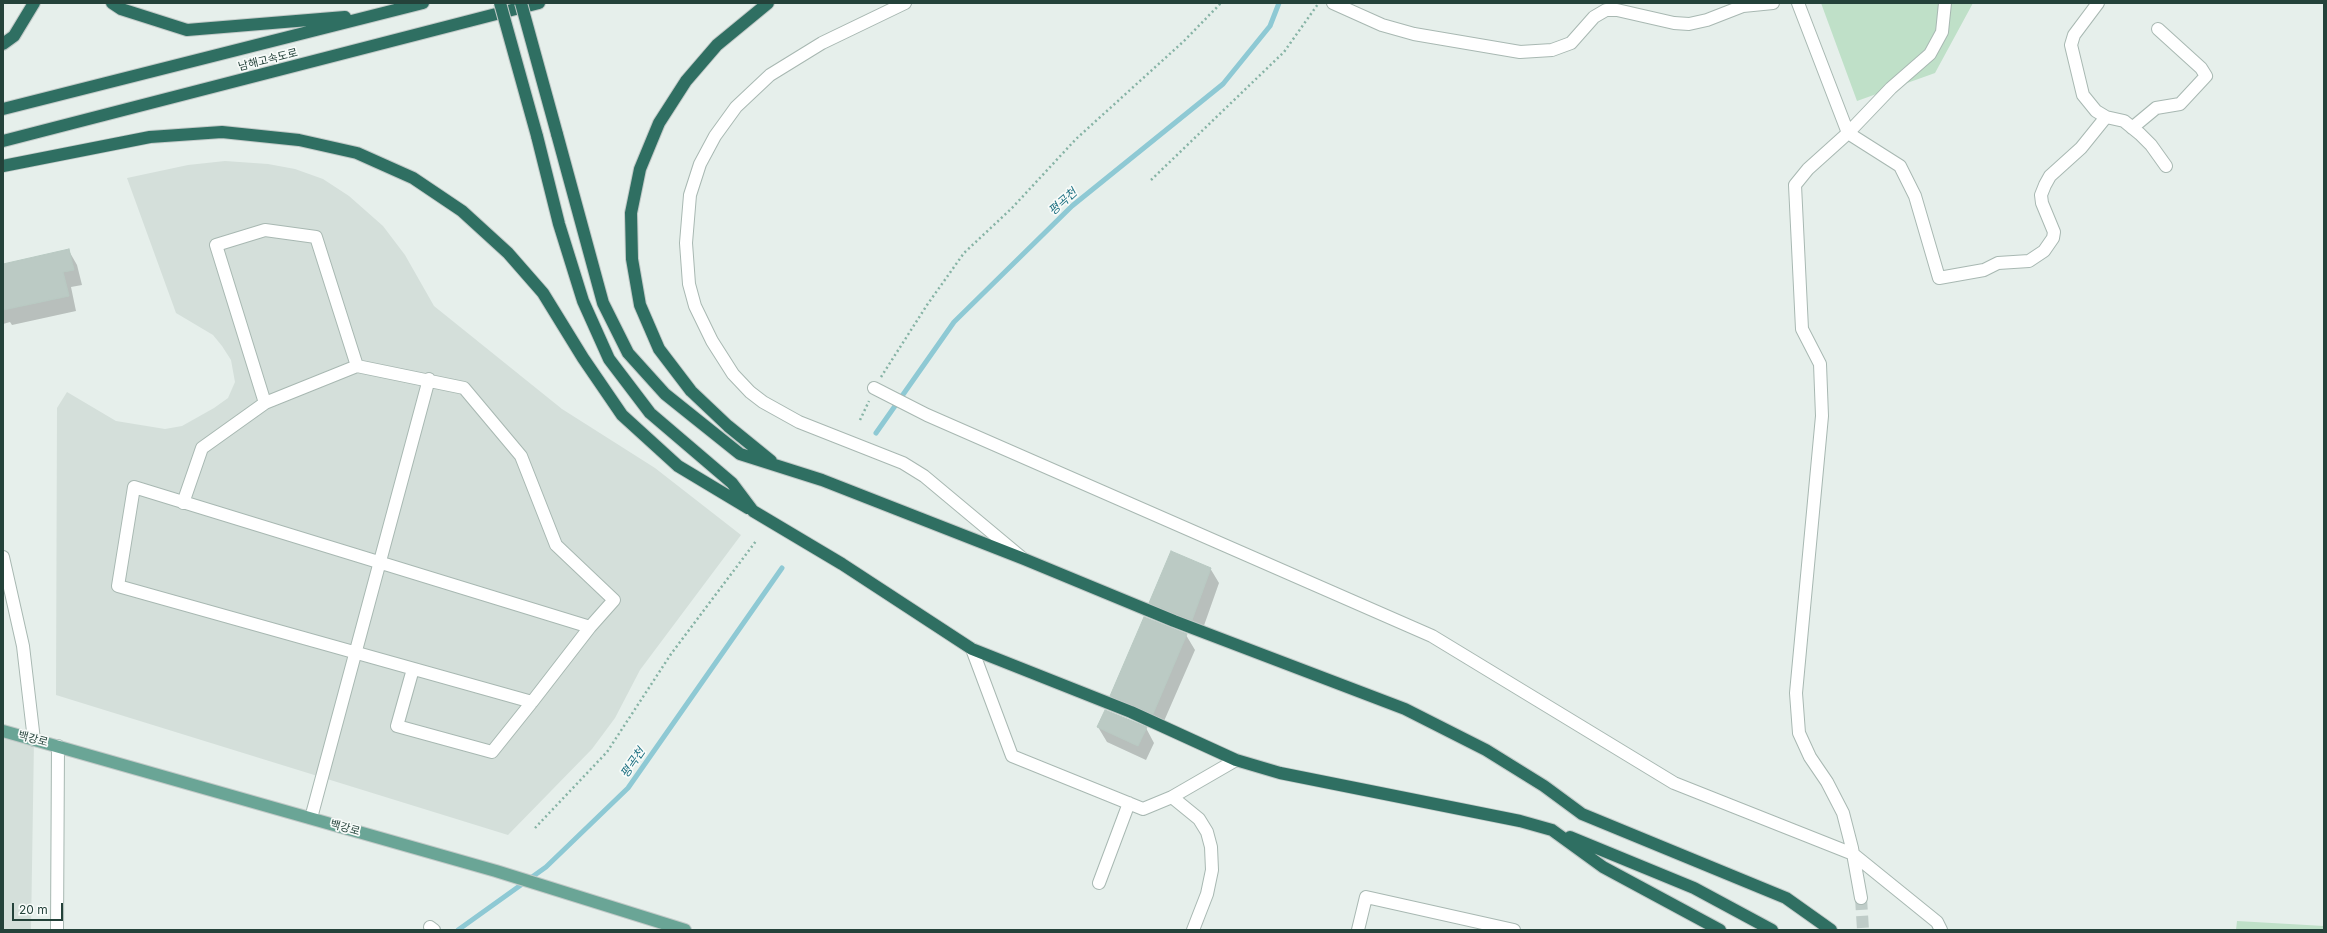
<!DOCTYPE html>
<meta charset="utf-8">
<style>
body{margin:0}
#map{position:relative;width:2327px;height:933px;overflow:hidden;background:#e6efeb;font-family:Inter,sans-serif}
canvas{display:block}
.frame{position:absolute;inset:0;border:4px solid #24423a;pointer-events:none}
.scale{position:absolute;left:12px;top:903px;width:51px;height:18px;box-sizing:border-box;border:2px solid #24423a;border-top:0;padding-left:5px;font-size:12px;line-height:14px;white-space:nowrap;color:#24423a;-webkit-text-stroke:3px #f7fbf9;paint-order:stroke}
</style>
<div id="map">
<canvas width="2327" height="933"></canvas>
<div class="frame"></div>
<div class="scale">20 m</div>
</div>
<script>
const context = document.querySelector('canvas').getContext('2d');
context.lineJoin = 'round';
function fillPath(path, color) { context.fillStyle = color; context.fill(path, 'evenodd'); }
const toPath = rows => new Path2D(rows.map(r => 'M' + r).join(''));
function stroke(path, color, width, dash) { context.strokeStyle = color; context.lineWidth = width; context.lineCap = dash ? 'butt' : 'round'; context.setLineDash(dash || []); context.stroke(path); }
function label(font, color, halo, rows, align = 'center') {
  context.font = font + ' Inter,"Noto Sans KR",sans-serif'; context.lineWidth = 3.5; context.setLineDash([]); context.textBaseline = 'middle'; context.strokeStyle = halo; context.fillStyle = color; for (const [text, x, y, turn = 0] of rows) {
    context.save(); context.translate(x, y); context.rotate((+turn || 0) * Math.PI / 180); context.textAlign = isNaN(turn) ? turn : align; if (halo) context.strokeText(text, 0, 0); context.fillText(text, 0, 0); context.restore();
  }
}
fillPath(toPath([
 [225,161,268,164,295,169,323,179,349,196,383,226,405,255,434,306,562,409,655,468,741,535,640,670,615,718,592,749,508,835,56,695,57,408,67,392,116,421,165,429,182,426,214,408,228,398,235,382,231,360,222,346,213,335,176,313,127,178,188,165],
 [3,732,34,740,31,930,3,930]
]), '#d4dfda');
fillPath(toPath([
 [1821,3,1973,3,1935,73,1857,101],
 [2237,921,2324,926,2324,930,2236,930]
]), '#bfe0c8');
fillPath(toPath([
 [69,251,77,265,82,285,71,287,76,311,12,325,10,322,3,324,3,265],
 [1210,568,1219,583,1201,634,1159,618,1151,603],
 [1186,635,1195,650,1161,728,1120,711,1112,696],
 [1098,727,1146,728,1154,743,1146,760,1107,742]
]), '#0003');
stroke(toPath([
 [876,433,954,322,1072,206,1223,84,1270,26,1279,3],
 [458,930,546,867,628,788,782,568]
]), '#8ec9d4', 5);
const building = toPath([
 [69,249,74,270,63,272,69,296,3,310,3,264,69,249],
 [1171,551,1211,568,1192,620,1149,603,1171,551],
 [1144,617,1187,634,1153,714,1110,696,1144,617],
 [1105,710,1147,727,1138,746,1097,727,1105,710]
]);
fillPath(building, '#bbcac4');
stroke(building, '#b8c9c2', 1);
stroke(toPath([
 [1861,898,1863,930]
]), '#bfccc8', 12, [12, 6]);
const minor = toPath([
 [905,3,822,43,770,75,736,107,715,136,700,164,690,195,686,243,689,284,695,306,712,341,733,374,750,392,763,402,799,422,903,463,924,476,1021,557],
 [1333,3,1382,25,1414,34,1520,52,1552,50,1571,43,1594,17,1606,10,1617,10,1674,23,1689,24,1707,20,1743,6,1773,3],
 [1798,3,1848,133,1891,88,1930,54,1942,32,1945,3],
 [2098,3,2074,35,2071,45,2083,95,2096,111,2106,117,2124,121,2140,134,2151,145,2166,166],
 [2132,128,2156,108,2180,104,2206,76,2201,68,2158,29],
 [874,388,927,415,1432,636,1674,783,1853,854,1937,922,1941,930],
 [265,403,216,245,265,230,316,237,357,366],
 [183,503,202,448,265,403,357,366,464,388,521,456,556,545,614,600,590,627],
 [3,557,23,646,34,740],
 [972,649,1012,756,1143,809,1172,797,1236,760],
 [413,669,397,726,492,752,532,702,590,627,134,487,118,586,532,702],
 [1172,797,1199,819,1207,832,1211,847,1212,870,1207,894,1193,930],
 [311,818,429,379],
 [1099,883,1129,803],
 [1861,898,1852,848,1843,813,1827,782,1810,757,1799,733,1796,693,1822,416,1820,364,1802,329,1795,185,1808,169,1848,133,1900,166,1915,196,1939,278,1984,270,1998,263,2029,261,2044,251,2053,238,2054,232,2042,203,2041,195,2045,185,2050,176,2081,148,2106,117],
 [430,927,434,930],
 [57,930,58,746],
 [1358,930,1366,897,1514,930]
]);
const major = toPath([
 [3,731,496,871,685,930]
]);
const highway = toPath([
 [112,3,121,9,187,30,345,17],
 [768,3,717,45,686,81,659,123,640,169,631,213,632,259,640,305,659,349,691,391,728,426,771,461],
 [3,44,14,36,34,3],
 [3,109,423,3],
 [557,134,603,303,628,353,665,394,740,454,822,480,1024,559,1174,621,1405,709,1486,750,1544,786,1582,814,1786,898,1831,930],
 [537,136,559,224,583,301,609,359,650,413,732,483,753,511,842,564,972,649,1131,712,1236,760,1280,773,1520,821,1552,830,1603,867,1720,930],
 [3,141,539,3],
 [3,166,150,137,222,132,299,140,357,153,413,178,462,211,508,253,543,293,583,358,622,415,678,466,748,508],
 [1570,837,1694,888,1772,930]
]);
stroke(minor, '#a8b8b2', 14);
stroke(major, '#c2cac8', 14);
stroke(highway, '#c2cac8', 14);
stroke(toPath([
 [1151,180,1284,52,1318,4],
 [881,377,927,305,964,253,1012,208,1076,139,1184,41,1221,3],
 [860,420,869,401],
 [535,828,607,752,671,654,756,541]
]), '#86b3a5', 2.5, [2, 3]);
stroke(minor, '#fff', 12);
stroke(major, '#6aa596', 12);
stroke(highway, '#2f6f62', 12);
const highwayBridge = toPath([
 [500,3,537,136],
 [521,3,557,134]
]);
stroke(highwayBridge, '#c2cac8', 14, []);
stroke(highwayBridge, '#2f6f62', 12);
label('11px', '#24423a', '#f7fbf9', [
 ["남해고속도로",268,60,-14],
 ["백강로",33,739,15],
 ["백강로",345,828,16]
]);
label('italic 12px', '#1c6f80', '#f7fbf9', [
 ["평곡천",1063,202,-42],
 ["평곡천",633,763,-55]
]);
</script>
